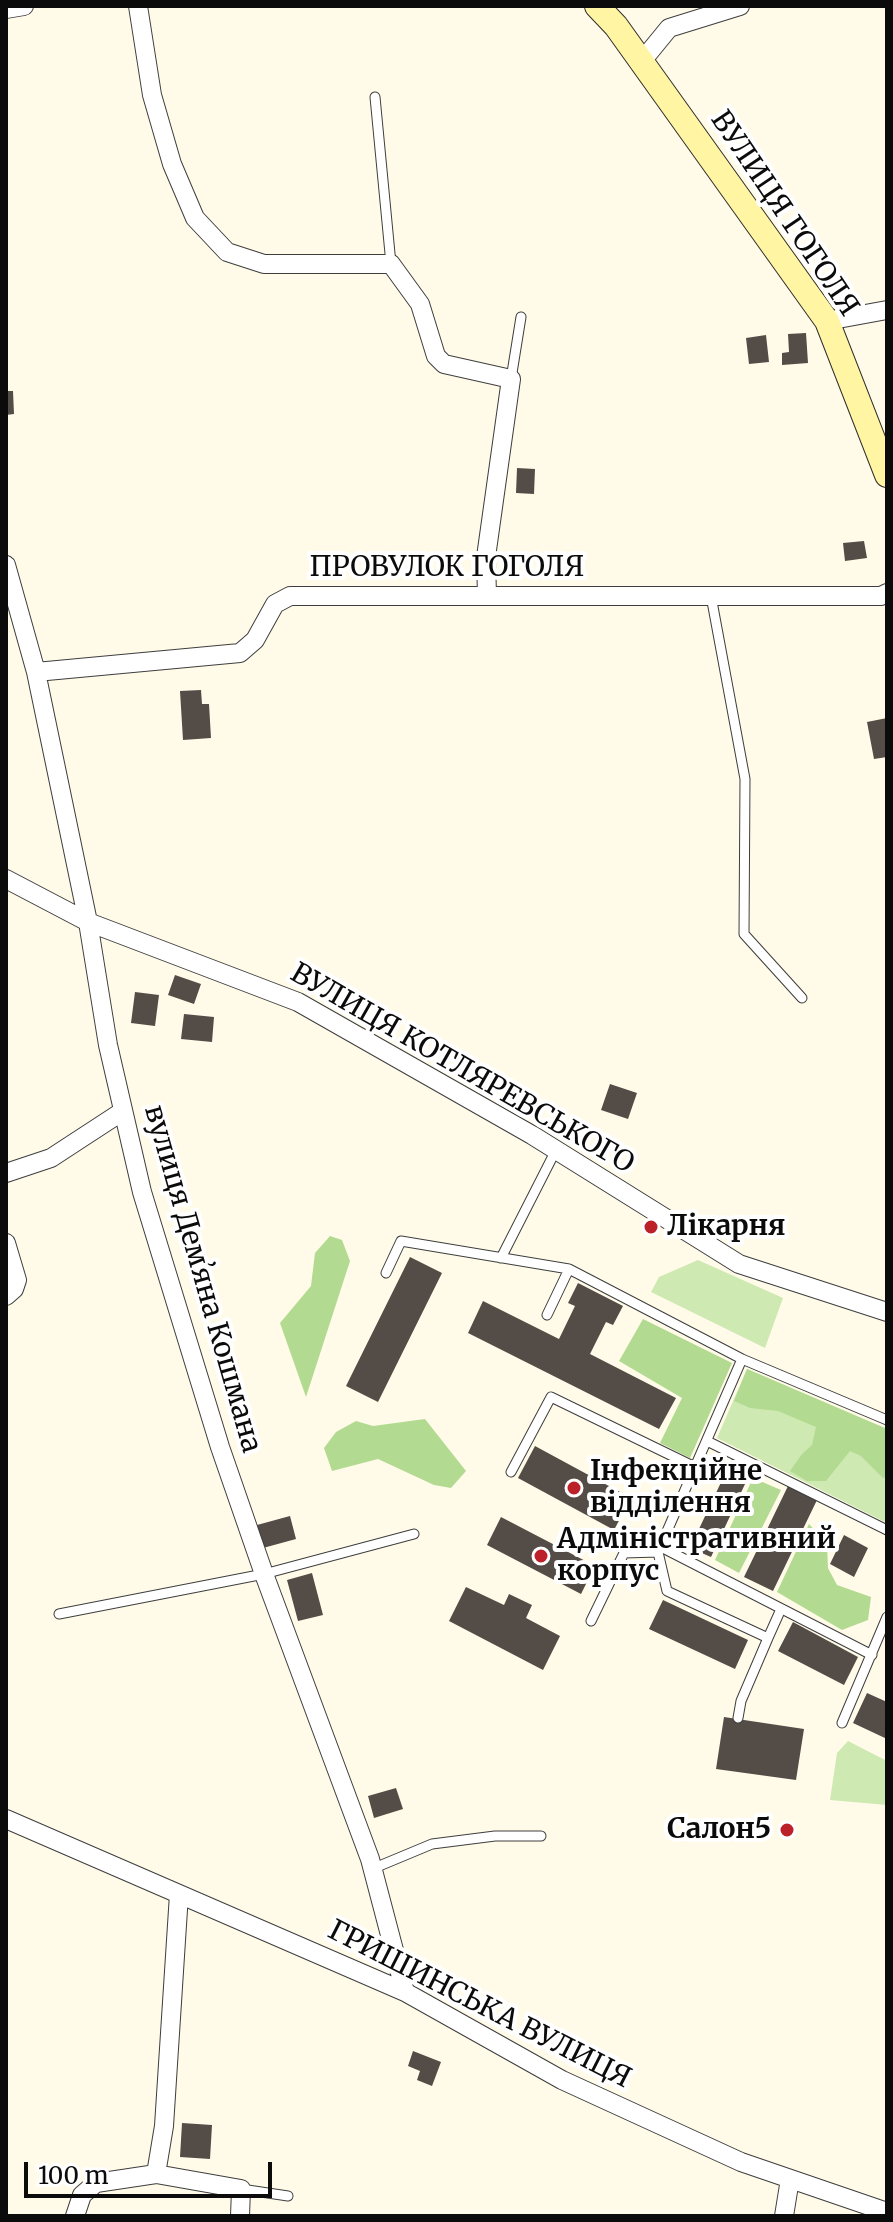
<!DOCTYPE html>
<meta charset="utf-8">
<style>
body{margin:0}
#map{position:relative;width:893px;height:2222px;overflow:hidden;background:#fffbe8;font-family:Merriweather,serif}
canvas{display:block}
.frame{position:absolute;inset:0;border:8px solid #0b0b0b;pointer-events:none}
.scale{position:absolute;left:24px;top:2162px;width:248px;height:36px;box-sizing:border-box;border:4px solid #0b0b0b;border-top:0;padding-left:10px;font-size:24px;line-height:28px;white-space:nowrap;color:#0b0b0b;-webkit-text-stroke:6px #fff;paint-order:stroke}
</style>
<div id="map">
<canvas width="893" height="2222"></canvas>
<div class="frame"></div>
<div class="scale">100 m</div>
</div>
<script>
const context = document.querySelector('canvas').getContext('2d');
context.lineJoin = 'round';
function fillPath(path, color) { context.fillStyle = color; context.fill(path, 'evenodd'); }
const toPath = rows => new Path2D(rows.map(r => 'M' + r).join(''));
function stroke(path, color, width, dash) { context.strokeStyle = color; context.lineWidth = width; context.lineCap = dash ? 'butt' : 'round'; context.setLineDash(dash || []); context.stroke(path); }
function label(font, color, halo, rows, align = 'center') {
  context.font = font + ' Merriweather,serif'; context.lineWidth = 8; context.setLineDash([]); context.textBaseline = 'middle'; context.strokeStyle = halo; context.fillStyle = color; for (const [text, x, y, turn = 0] of rows) {
    context.save(); context.translate(x, y); context.rotate((+turn || 0) * Math.PI / 180); context.textAlign = isNaN(turn) ? turn : align; if (halo) context.strokeText(text, 0, 0); context.fillText(text, 0, 0); context.restore();
  }
}
fillPath(toPath([
 [698,1260,783,1298,765,1348,651,1292,659,1277],
 [747,1369,887,1429,887,1523,717,1438],
 [848,1741,887,1761,887,1805,830,1800,837,1753]
]), '#cfe9b2');
fillPath(toPath([
 [330,1236,342,1240,350,1261,306,1397,280,1323,311,1286,315,1253],
 [643,1319,732,1363,690,1458,660,1443,682,1398,619,1361],
 [747,1369,887,1429,887,1477,883,1478,861,1456,850,1451,826,1481,807,1481,790,1471,802,1454,812,1445,816,1427,778,1411,750,1408,734,1401],
 [425,1419,466,1471,451,1488,434,1485,378,1459,332,1471,324,1448,336,1432,356,1421,373,1426],
 [753,1478,781,1490,739,1573,715,1560],
 [809,1524,827,1544,828,1568,837,1585,871,1597,868,1620,842,1630,777,1592]
]), '#b2da91');
fillPath(toPath([
 [806,333,808,363,782,365,782,353,789,352,788,334],
 [766,335,769,362,749,364,746,338],
 [6,391,13,391,14,414,6,415],
 [517,468,535,469,534,494,516,493],
 [864,541,867,558,845,561,843,543],
 [201,690,202,704,209,704,211,738,183,740,180,691],
 [887,718,887,757,874,759,867,722],
 [175,975,201,984,194,1004,168,995],
 [135,992,159,995,155,1026,131,1023],
 [184,1014,214,1017,212,1042,181,1039],
 [610,1084,637,1093,628,1119,601,1110],
 [410,1257,442,1273,378,1402,346,1386],
 [578,1283,623,1306,613,1325,606,1322,590,1354,676,1398,659,1429,468,1333,483,1301,559,1339,575,1306,568,1303],
 [535,1446,631,1498,614,1530,518,1478],
 [732,1459,752,1469,711,1557,690,1548],
 [788,1486,817,1500,773,1591,744,1577],
 [290,1516,296,1539,263,1548,257,1525],
 [501,1517,595,1566,581,1594,487,1545],
 [844,1535,868,1548,854,1577,830,1564],
 [312,1573,323,1615,298,1621,287,1580],
 [466,1587,504,1605,509,1594,532,1605,526,1618,560,1636,543,1670,449,1621],
 [663,1600,748,1640,735,1669,649,1629],
 [793,1622,858,1657,844,1685,778,1651],
 [867,1693,887,1702,887,1739,853,1723],
 [724,1717,804,1729,796,1780,716,1769],
 [396,1788,403,1809,374,1818,368,1796],
 [413,2051,441,2062,432,2086,417,2080,420,2071,408,2066],
 [182,2123,212,2125,210,2159,180,2157]
]), '#534c47');
const lane = toPath([
 [375,97,391,264],
 [511,379,521,317],
 [711,596,745,779,744,934,802,998],
 [501,1258,556,1150],
 [386,1273,401,1241,569,1269],
 [547,1315,569,1269,742,1359,887,1420],
 [707,1441,887,1530],
 [511,1472,551,1397,695,1467],
 [661,1547,872,1655],
 [658,1552,667,1591,768,1638,741,1701,738,1718],
 [59,1614,264,1574,414,1534],
 [591,1621,624,1553,658,1552,742,1359],
 [768,1638,781,1609],
 [842,1723,887,1617],
 [372,1869,432,1844,495,1836,541,1836],
 [241,2189,288,2196]
]);
const street = toPath([
 [138,6,152,95,172,164,195,218,227,252,264,264,391,264,420,304,436,356,444,364,511,379,486,557,487,596],
 [6,9,24,6],
 [642,61,669,28,740,6],
 [827,321,887,310],
 [6,565,36,672,88,922,108,1045,142,1192,220,1447,264,1574,370,1859,405,1992],
 [36,672,240,653,255,640,275,604,290,596,881,596,887,593],
 [6,879,88,922,298,1002,532,1135,739,1264,887,1312],
 [6,1173,51,1158,123,1111],
 [6,1243,17,1280,14,1289,6,1296],
 [6,1819,405,1992,562,2080,741,2162,887,2212],
 [156,2174,164,2126,179,1894],
 [75,2216,82,2195,96,2183,156,2174,241,2189,240,2216],
 [784,2216,790,2179]
]);
const secondary = toPath([
 [597,6,616,26,827,321,887,475]
]);
stroke(lane, '#3e3e3e', 11);
stroke(street, '#3e3e3e', 20);
stroke(secondary, '#2d2d2d', 26);
stroke(lane, '#fff', 9);
stroke(street, '#fff', 18);
stroke(secondary, '#fff5a3', 24);
for (const [x, y, r, color] of [
 [651,1227,8,"#bc2129"],
 [574,1488,8,"#bc2129"],
 [541,1556,8,"#bc2129"],
 [787,1830,8,"#bc2129"]
]) { const dot = new Path2D(); dot.arc(x, y, r, 0, 2 * Math.PI); context.fillStyle = color; context.fill(dot); stroke(dot, '#fff', 3); }
label('28px', '#0b0b0b', '#fff', [
 ["ВУЛИЦЯ ГОГОЛЯ",784,214,56],
 ["ПРОВУЛОК ГОГОЛЯ",447,568],
 ["ВУЛИЦЯ КОТЛЯРЕВСЬКОГО",462,1069,30],
 ["вулиця Демʼяна Кошмана",202,1279,74],
 ["ГРИШИНСЬКА ВУЛИЦЯ",479,2005,27]
]);
label('bold 28px', '#0b0b0b', '#fff', [
 ["Лікарня",667,1227],
 ["Інфекційне",590,1472],
 ["відділення",590,1504],
 ["Адміністративний",557,1540],
 ["корпус",557,1572],
 ["Салон5",771,1830,"right"]
], 'left');
</script>
